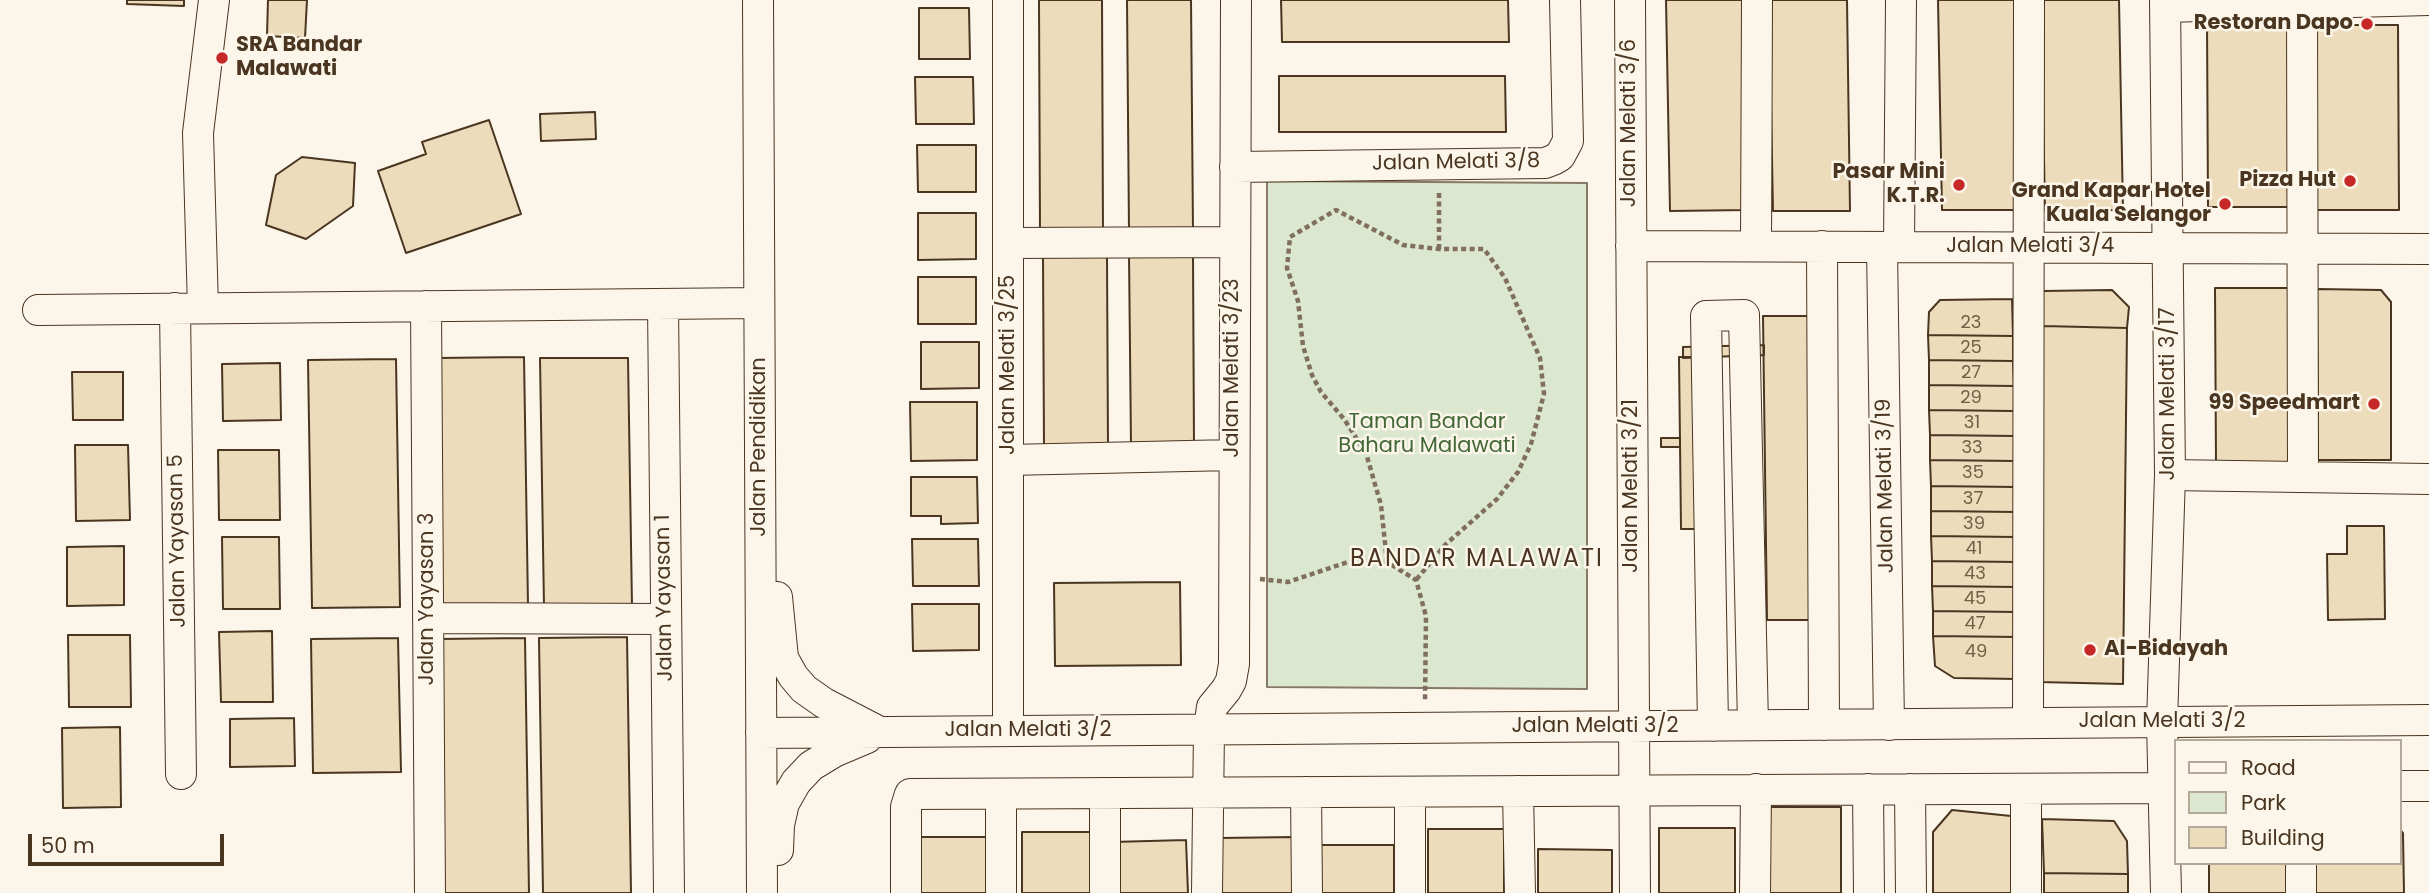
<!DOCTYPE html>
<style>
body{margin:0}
#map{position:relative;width:2429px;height:893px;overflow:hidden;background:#fbf6e9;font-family:Poppins,sans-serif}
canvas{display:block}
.legend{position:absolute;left:2174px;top:739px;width:228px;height:126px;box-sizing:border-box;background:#fbf6e9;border:2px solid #b4a999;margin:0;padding:9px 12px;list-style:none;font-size:21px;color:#4a3520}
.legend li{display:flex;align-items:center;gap:14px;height:35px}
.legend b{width:35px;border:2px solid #b4a999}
.scale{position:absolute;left:28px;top:834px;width:196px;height:32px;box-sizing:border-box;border:4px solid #4a3520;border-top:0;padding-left:9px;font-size:21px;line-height:24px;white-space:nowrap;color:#4a3520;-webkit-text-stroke:5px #fbf6e9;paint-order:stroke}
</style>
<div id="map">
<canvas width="2429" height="893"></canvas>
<ul class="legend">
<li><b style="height:9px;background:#fbf6e9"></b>Road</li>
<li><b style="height:19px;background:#dce7d0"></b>Park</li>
<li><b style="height:19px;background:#ecdcbc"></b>Building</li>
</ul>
<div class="scale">50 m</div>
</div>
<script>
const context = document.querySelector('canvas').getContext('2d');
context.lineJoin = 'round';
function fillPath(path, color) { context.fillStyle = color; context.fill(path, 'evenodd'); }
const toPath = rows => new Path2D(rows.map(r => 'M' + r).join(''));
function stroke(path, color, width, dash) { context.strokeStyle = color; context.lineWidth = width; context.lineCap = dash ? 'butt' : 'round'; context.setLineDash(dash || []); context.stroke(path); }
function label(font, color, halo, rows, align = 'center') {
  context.font = font + ' Poppins,sans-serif'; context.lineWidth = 5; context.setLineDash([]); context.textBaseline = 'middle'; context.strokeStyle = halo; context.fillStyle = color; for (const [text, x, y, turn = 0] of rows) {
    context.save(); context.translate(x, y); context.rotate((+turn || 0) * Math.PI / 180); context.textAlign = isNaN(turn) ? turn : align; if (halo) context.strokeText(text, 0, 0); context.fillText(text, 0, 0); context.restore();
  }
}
const green = toPath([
 [1267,181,1587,183,1587,689,1267,687,1267,181]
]);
fillPath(green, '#dce7d0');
stroke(green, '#887966', 2);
const building = toPath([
 [127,0,184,0,184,6,127,4,127,0],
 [268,0,307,0,305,38,267,36,268,0],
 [1039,0,1102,0,1103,234,1040,234,1039,0],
 [1127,0,1191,0,1193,231,1129,231,1127,0],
 [1281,0,1508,0,1509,42,1282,42,1281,0],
 [1666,0,1744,0,1747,210,1670,211,1666,0],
 [1769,0,1847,0,1850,211,1773,211,1769,0],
 [1938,0,2016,0,2020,210,1942,210,1938,0],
 [2041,0,2119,0,2123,210,2045,211,2041,0],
 [919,8,969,8,970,59,919,59,919,8],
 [2207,22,2293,22,2293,207,2208,207,2207,22],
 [2312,25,2398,25,2399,210,2313,210,2312,25],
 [1279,76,1505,76,1506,132,1279,132,1279,76],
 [915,77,973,77,974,124,916,124,915,77],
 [595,112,596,139,541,141,540,114,595,112],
 [489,120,521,214,406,253,378,171,426,154,422,142,489,120],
 [917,145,976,145,976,192,918,192,917,145],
 [302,157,355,163,353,206,306,239,266,225,276,175,302,157],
 [918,213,976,213,976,259,918,260,918,213],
 [1129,255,1193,255,1194,446,1131,445,1129,255],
 [1043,257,1107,257,1108,447,1044,447,1043,257],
 [918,277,976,277,976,324,918,324,918,277],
 [2215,288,2292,288,2293,466,2216,465,2215,288],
 [2317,289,2381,290,2391,302,2391,460,2318,460,2317,289],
 [2112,290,2129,307,2127,328,2043,326,2043,291,2112,290],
 [2012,299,2013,336,1928,335,1929,312,1940,300,2012,299],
 [1763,316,1810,316,1814,620,1767,620,1763,316],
 [2043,326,2127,328,2123,684,2039,682,2043,326],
 [1928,335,2013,336,2013,361,1929,360,1928,335],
 [921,342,979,342,979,388,921,389,921,342],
 [1764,345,1764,355,1683,358,1683,347,1764,345],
 [524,357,528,605,441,606,437,358,524,357],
 [1679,357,1697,357,1699,529,1681,529,1679,357],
 [540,358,628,358,632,606,544,607,540,358],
 [396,359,400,607,312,608,308,360,396,359],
 [1929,360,2013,361,2014,386,1929,385,1929,360],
 [280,363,281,420,223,421,222,364,280,363],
 [72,372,123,372,123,420,73,420,72,372],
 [1929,385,2014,386,2014,411,1929,410,1929,385],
 [910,402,977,402,977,460,911,461,910,402],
 [1929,410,2014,411,2015,436,1930,435,1929,410],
 [1930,435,2015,436,2015,461,1930,460,1930,435],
 [1661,438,1680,438,1680,447,1661,447,1661,438],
 [75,445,128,445,130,520,76,521,75,445],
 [218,450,279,450,280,520,219,520,218,450],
 [1930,460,2015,461,2015,487,1931,486,1930,460],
 [911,477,977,477,978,523,941,524,941,516,911,516,911,477],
 [1931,486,2015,487,2016,512,1931,511,1931,486],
 [1931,511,2016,512,2016,537,1931,536,1931,511],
 [2347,526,2384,526,2385,619,2328,620,2327,554,2347,554,2347,526],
 [1931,536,2016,537,2017,562,1932,561,1931,536],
 [222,537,279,537,280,609,223,609,222,537],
 [912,539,978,539,979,586,913,586,912,539],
 [124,546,124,605,67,606,67,547,124,546],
 [1932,561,2017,562,2017,587,1932,586,1932,561],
 [1180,582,1181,665,1055,666,1054,583,1180,582],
 [1932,586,2017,587,2017,612,1933,611,1932,586],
 [912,604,979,604,979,650,913,651,912,604],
 [1933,611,2017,612,2018,637,1933,636,1933,611],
 [272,631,273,702,221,702,219,632,272,631],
 [68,635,130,635,131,707,69,707,68,635],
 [1933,636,2018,637,2018,679,1954,678,1935,666,1933,636],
 [627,637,631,893,543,893,539,638,627,637],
 [398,638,401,772,313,773,311,639,398,638],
 [525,638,529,893,442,893,438,639,525,638],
 [294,718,295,766,230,767,230,719,294,718],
 [120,727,121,807,63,808,62,728,120,727],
 [1767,807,1841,807,1841,893,1768,893,1767,807],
 [1952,810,2021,817,2020,893,1933,893,1933,832,1952,810],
 [2042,819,2114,821,2127,841,2128,874,2044,873,2042,819],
 [1659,828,1735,828,1735,893,1659,893,1659,828],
 [2399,828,2403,833,2404,893,2316,893,2315,863,2399,863,2399,828],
 [1428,829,1504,829,1504,893,1428,893,1428,829],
 [1022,832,1097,832,1098,893,1022,893,1022,832],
 [912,837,987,837,988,893,912,893,912,837],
 [1296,837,1296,893,1220,893,1220,838,1296,837],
 [1186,840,1188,893,1114,893,1112,842,1186,840],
 [1320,845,1394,845,1394,893,1321,893,1320,845],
 [1538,849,1612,850,1612,893,1538,893,1538,849],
 [2209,863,2299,863,2299,893,2209,893,2209,863],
 [2044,873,2128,874,2128,893,2044,893,2044,873]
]);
fillPath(building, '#ecdcbc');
stroke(building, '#4a3520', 2);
const minor = toPath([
 [758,0,762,893],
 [1008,0,1008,731],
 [1630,0,1635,893],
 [2165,0,2170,475,2162,722,2166,893],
 [2302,0,2303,477],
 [2165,7,2429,0],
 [1235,167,1545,163,1553,160,1560,156,1568,141,1565,0],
 [1009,243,1234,242],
 [1631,246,2429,249],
 [1756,246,1757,0],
 [1822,246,1824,725],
 [1882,247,1889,725],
 [1899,247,1901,0],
 [663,304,669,893],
 [426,306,430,893],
 [175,308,181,774],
 [203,308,198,133,214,0],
 [38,310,759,303],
 [1008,460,1233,455],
 [2170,475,2429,479],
 [777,597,783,658,793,676,804,689,824,703,876,730],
 [428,618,665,619],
 [2028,723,2029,0],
 [1713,726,1706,316,1744,315,1753,725],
 [761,733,2429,720],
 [2399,786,2429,786],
 [1868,789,1869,893],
 [1910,789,1911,893],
 [1518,791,1520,893],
 [1306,792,1307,893],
 [1410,792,1410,893],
 [1001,794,1001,893],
 [778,850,779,825,784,803,796,782,811,766,834,752,867,738],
 [2301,863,2301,893],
 [906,893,906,807,910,794,2175,788],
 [1105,893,1105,793],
 [1207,893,1209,729,1212,707,1226,690,1231,681,1234,664,1236,0],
 [1755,893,1756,789],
 [2026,893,2026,789]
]);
stroke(minor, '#4a3520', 32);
stroke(toPath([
 [1439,249,1439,191],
 [1387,562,1381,505,1366,453,1344,419,1321,392,1312,375,1303,346,1298,301,1287,268,1290,237,1336,210,1403,245,1439,249,1484,249,1505,278,1540,358,1544,394,1531,444,1518,472,1497,499,1445,545,1416,580],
 [1260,579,1288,582,1354,560,1387,562,1416,580,1426,616,1425,702]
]), '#7f6f5c', 4.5, [5, 3.5]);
stroke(minor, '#fbf6e9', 30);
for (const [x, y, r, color] of [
 [2367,24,7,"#c62828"],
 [222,58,7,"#c62828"],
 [2350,181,7,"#c62828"],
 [1959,185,7,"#c62828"],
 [2225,204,7,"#c62828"],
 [2374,404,7,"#c62828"],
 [2090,650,7,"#c62828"]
]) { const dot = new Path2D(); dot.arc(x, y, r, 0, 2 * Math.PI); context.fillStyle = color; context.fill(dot); stroke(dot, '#fbf6e9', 2.5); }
label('18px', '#725f47', null, [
 ["23",1971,323],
 ["25",1971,348],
 ["27",1971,373],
 ["29",1971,398],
 ["31",1972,423],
 ["33",1972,448],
 ["35",1973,473],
 ["37",1973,499],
 ["39",1974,524],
 ["41",1974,549],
 ["43",1975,574],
 ["45",1975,599],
 ["47",1975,624],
 ["49",1976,652]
]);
label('bold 21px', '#4a3520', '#fbf6e9', [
 ["Restoran Dapo",2353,24],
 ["SRA Bandar",236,46,"left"],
 ["Malawati",236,70,"left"],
 ["Pasar Mini",1945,173],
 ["K.T.R.",1945,197],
 ["Pizza Hut",2336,181],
 ["Grand Kapar Hotel",2211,192],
 ["Kuala Selangor",2211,216],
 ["99 Speedmart",2360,404],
 ["Al-Bidayah",2104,650,"left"]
], 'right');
label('21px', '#4a3520', '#fbf6e9', [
 ["Jalan Melati 3/6",1630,123,-90],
 ["Jalan Melati 3/8",1456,163,-1],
 ["Jalan Melati 3/4",2030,247],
 ["Jalan Melati 3/25",1009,365,-90],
 ["Jalan Melati 3/23",1233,368,-90],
 ["Jalan Melati 3/17",2169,394,-90],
 ["Jalan Pendidikan",760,447,-90],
 ["Jalan Melati 3/21",1632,486,-90],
 ["Jalan Melati 3/19",1886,486,-91],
 ["Jalan Yayasan 5",178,541,-91],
 ["Jalan Yayasan 1",665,598,-91],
 ["Jalan Yayasan 3",428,599,-90],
 ["Jalan Melati 3/2",2162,722],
 ["Jalan Melati 3/2",1595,727],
 ["Jalan Melati 3/2",1028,731]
]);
label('21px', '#436837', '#fbf6e9', [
 ["Taman Bandar",1427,423],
 ["Baharu Malawati",1427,447]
]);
context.letterSpacing = '2px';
label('24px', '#4a3520', '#fbf6e9', [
 ["BANDAR MALAWATI",1477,560]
]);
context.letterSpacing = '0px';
</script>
